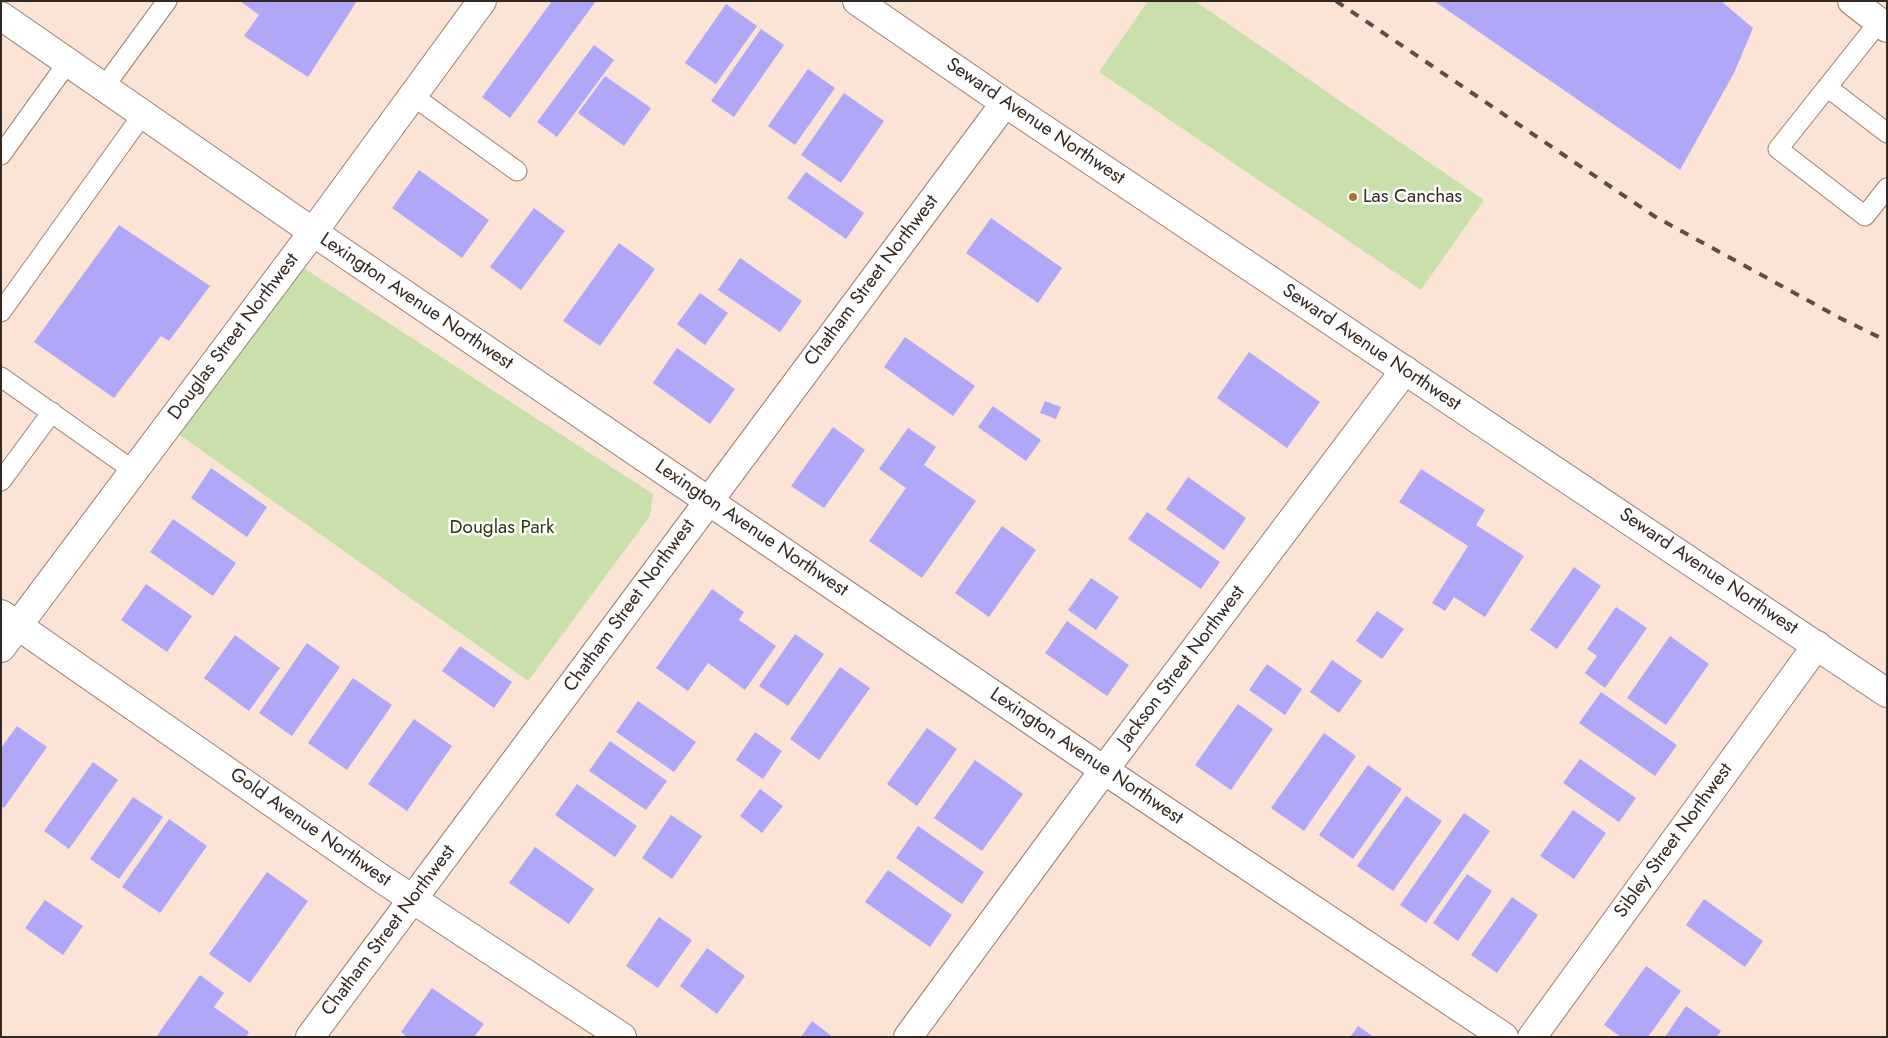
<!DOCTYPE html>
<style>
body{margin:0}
#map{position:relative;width:1888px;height:1038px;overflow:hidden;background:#fbe3d5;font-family:Jost,sans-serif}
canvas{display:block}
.frame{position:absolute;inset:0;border:2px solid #332822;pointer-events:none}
</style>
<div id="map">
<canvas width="1888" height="1038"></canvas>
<div class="frame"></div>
</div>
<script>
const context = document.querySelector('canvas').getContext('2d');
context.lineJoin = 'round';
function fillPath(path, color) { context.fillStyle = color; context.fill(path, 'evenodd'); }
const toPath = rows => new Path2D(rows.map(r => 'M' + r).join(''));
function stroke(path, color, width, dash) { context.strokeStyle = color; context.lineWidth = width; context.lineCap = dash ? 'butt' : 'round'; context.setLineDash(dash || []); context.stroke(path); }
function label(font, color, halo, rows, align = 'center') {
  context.font = font + ' Jost,sans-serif'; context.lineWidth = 5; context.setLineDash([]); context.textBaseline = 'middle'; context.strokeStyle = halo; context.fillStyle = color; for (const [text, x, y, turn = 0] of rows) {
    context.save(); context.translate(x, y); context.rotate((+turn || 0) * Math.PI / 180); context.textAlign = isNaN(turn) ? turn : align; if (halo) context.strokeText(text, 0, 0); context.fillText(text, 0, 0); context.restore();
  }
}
fillPath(toPath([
 [1148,1,1195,1,1484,200,1421,290,1099,72],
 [299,265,653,494,650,516,528,681,174,431]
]), '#cae0ab');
fillPath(toPath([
 [240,1,357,1,308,77,244,36,259,15],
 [552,1,596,1,510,118,482,97],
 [1434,1,1721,1,1753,28,1734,73,1680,170],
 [726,4,757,26,716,84,685,63],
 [761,29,784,45,734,117,711,101],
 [594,45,614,60,557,137,537,122],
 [808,69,835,88,795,145,768,126],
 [605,76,651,108,624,146,578,113],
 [844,93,884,121,841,183,801,155],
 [419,170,489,220,462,258,392,208],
 [806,172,864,213,846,239,787,198],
 [534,208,565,231,521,290,490,267],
 [991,218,1062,268,1038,303,966,253],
 [119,225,210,286,169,341,161,336,114,398,34,342],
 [619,243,655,269,600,346,563,321],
 [740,258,802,301,780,332,718,290],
 [700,293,728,313,705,345,677,324],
 [905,337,975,386,953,416,884,367],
 [677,348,735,389,710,424,653,383],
 [1249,352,1320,402,1287,448,1217,398],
 [1045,401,1061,407,1056,419,1040,413],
 [993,406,1041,440,1026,461,978,427],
 [833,427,865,450,824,508,791,486],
 [908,428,936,447,924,465,976,501,922,578,869,541,906,488,879,469],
 [211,468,267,507,247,537,191,498],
 [1421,469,1485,510,1476,525,1524,556,1485,617,1454,597,1445,611,1432,603,1468,546,1399,502],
 [1188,477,1246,518,1224,550,1166,509],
 [1147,512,1220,562,1201,589,1128,539],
 [173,519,236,563,213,596,150,552],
 [1002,526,1036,550,989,617,955,593],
 [1574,567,1601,586,1557,649,1530,630],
 [1091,578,1119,597,1096,630,1068,610],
 [146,584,192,616,167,652,121,620],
 [712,589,744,612,739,620,776,646,745,690,708,663,688,691,656,668],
 [1616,607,1647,628,1605,688,1585,673,1597,656,1587,649],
 [1377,611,1404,629,1382,659,1356,641],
 [1067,621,1129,665,1107,696,1045,653],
 [795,634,824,654,788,706,759,686],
 [235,635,280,668,249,711,204,678],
 [1670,636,1709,664,1666,725,1627,698],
 [307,643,340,667,292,736,259,713],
 [460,646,512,682,494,708,442,671],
 [1332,660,1362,681,1339,713,1310,692],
 [1267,664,1302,689,1285,715,1249,690],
 [840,667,870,688,819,760,790,739],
 [353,678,392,705,347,770,308,743],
 [1601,692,1677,745,1655,776,1579,723],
 [638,701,696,742,674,772,616,732],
 [1238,704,1273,729,1231,790,1195,765],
 [414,719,452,746,407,811,368,784],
 [17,726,47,747,4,808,1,806,1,748],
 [927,728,957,749,917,806,887,784],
 [755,732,782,751,763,779,736,760],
 [1324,733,1356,756,1304,831,1271,808],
 [610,741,667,781,646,810,589,771],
 [1580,759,1636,798,1619,822,1563,783],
 [975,760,1023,794,982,851,934,818],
 [93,762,118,780,69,849,44,831],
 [1368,765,1402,789,1353,859,1319,835],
 [577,784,637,826,615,857,555,815],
 [760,789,783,806,762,833,740,816],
 [1406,796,1442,821,1393,891,1357,866],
 [133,797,163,817,119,879,90,859],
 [1573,810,1606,833,1574,879,1540,856],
 [1464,813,1490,831,1426,923,1400,905],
 [671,815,702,836,672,879,642,858],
 [169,819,207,846,160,913,122,887],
 [918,826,984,872,962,904,896,858],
 [535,847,594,889,569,924,509,883],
 [888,870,952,915,930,947,865,902],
 [267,872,308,901,250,983,209,954],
 [1467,874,1492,891,1458,941,1433,923],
 [1512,897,1538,915,1497,973,1471,955],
 [1704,899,1763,941,1745,967,1686,925],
 [45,900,83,926,63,955,25,928],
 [659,917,692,940,658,988,626,966],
 [707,948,745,976,717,1014,680,986],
 [1646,966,1681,991,1648,1037,1621,1037,1604,1025],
 [200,975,224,993,214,1007,249,1032,246,1037,156,1037],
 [432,988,484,1024,474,1037,407,1037,401,1032],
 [1686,1006,1721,1031,1717,1037,1665,1037],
 [812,1021,833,1037,801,1037],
 [1358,1026,1374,1037,1350,1037]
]), '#b1a7f9');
const lane = toPath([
 [1879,22,1778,149,1865,216,1887,188],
 [104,87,167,1],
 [1827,87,1887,133],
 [413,96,517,171],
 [1,155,68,62],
 [1,312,143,114],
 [1,377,134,471],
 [1,481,52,412]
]);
const street = toPath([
 [1,16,313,232,1104,770,1504,1037],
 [1,614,379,877,622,1037],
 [1,648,313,232,482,1],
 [310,1037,1005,103],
 [908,1037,1104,770,1405,370],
 [1532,1037,1817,645]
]);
const secondary = toPath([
 [857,1,1005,103,1887,693],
 [1852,1,1887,28]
]);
stroke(lane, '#997f6f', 21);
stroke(street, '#997f6f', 30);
stroke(secondary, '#997f6f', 30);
stroke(lane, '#fff', 19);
stroke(street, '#fff', 28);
stroke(secondary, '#fff', 28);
stroke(toPath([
 [1336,1,1654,216,1840,318,1887,341]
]), '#5b4e46', 4, [9, 9]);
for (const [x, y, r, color] of [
 [1353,197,5,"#ab7131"]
]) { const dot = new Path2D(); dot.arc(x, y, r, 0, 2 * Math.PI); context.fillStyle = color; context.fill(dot); stroke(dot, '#fff', 2); }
label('19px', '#332822', '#fff', [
 ["Seward Avenue Northwest",1035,122,34],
 ["Chatham Street Northwest",872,281,-53],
 ["Lexington Avenue Northwest",416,302,34],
 ["Douglas Street Northwest",234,337,-53],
 ["Seward Avenue Northwest",1371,348,34],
 ["Lexington Avenue Northwest",751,529,34],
 ["Seward Avenue Northwest",1708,572,34],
 ["Chatham Street Northwest",630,606,-54],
 ["Jackson Street Northwest",1182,667,-53],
 ["Lexington Avenue Northwest",1086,757,34],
 ["Gold Avenue Northwest",310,828,35],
 ["Sibley Street Northwest",1674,841,-54],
 ["Chatham Street Northwest",389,931,-53]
]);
label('19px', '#332822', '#fff', [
 ["Las Canchas",1363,197]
], 'left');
label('19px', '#2a3714', '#fff', [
 ["Douglas Park",502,528]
]);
</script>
